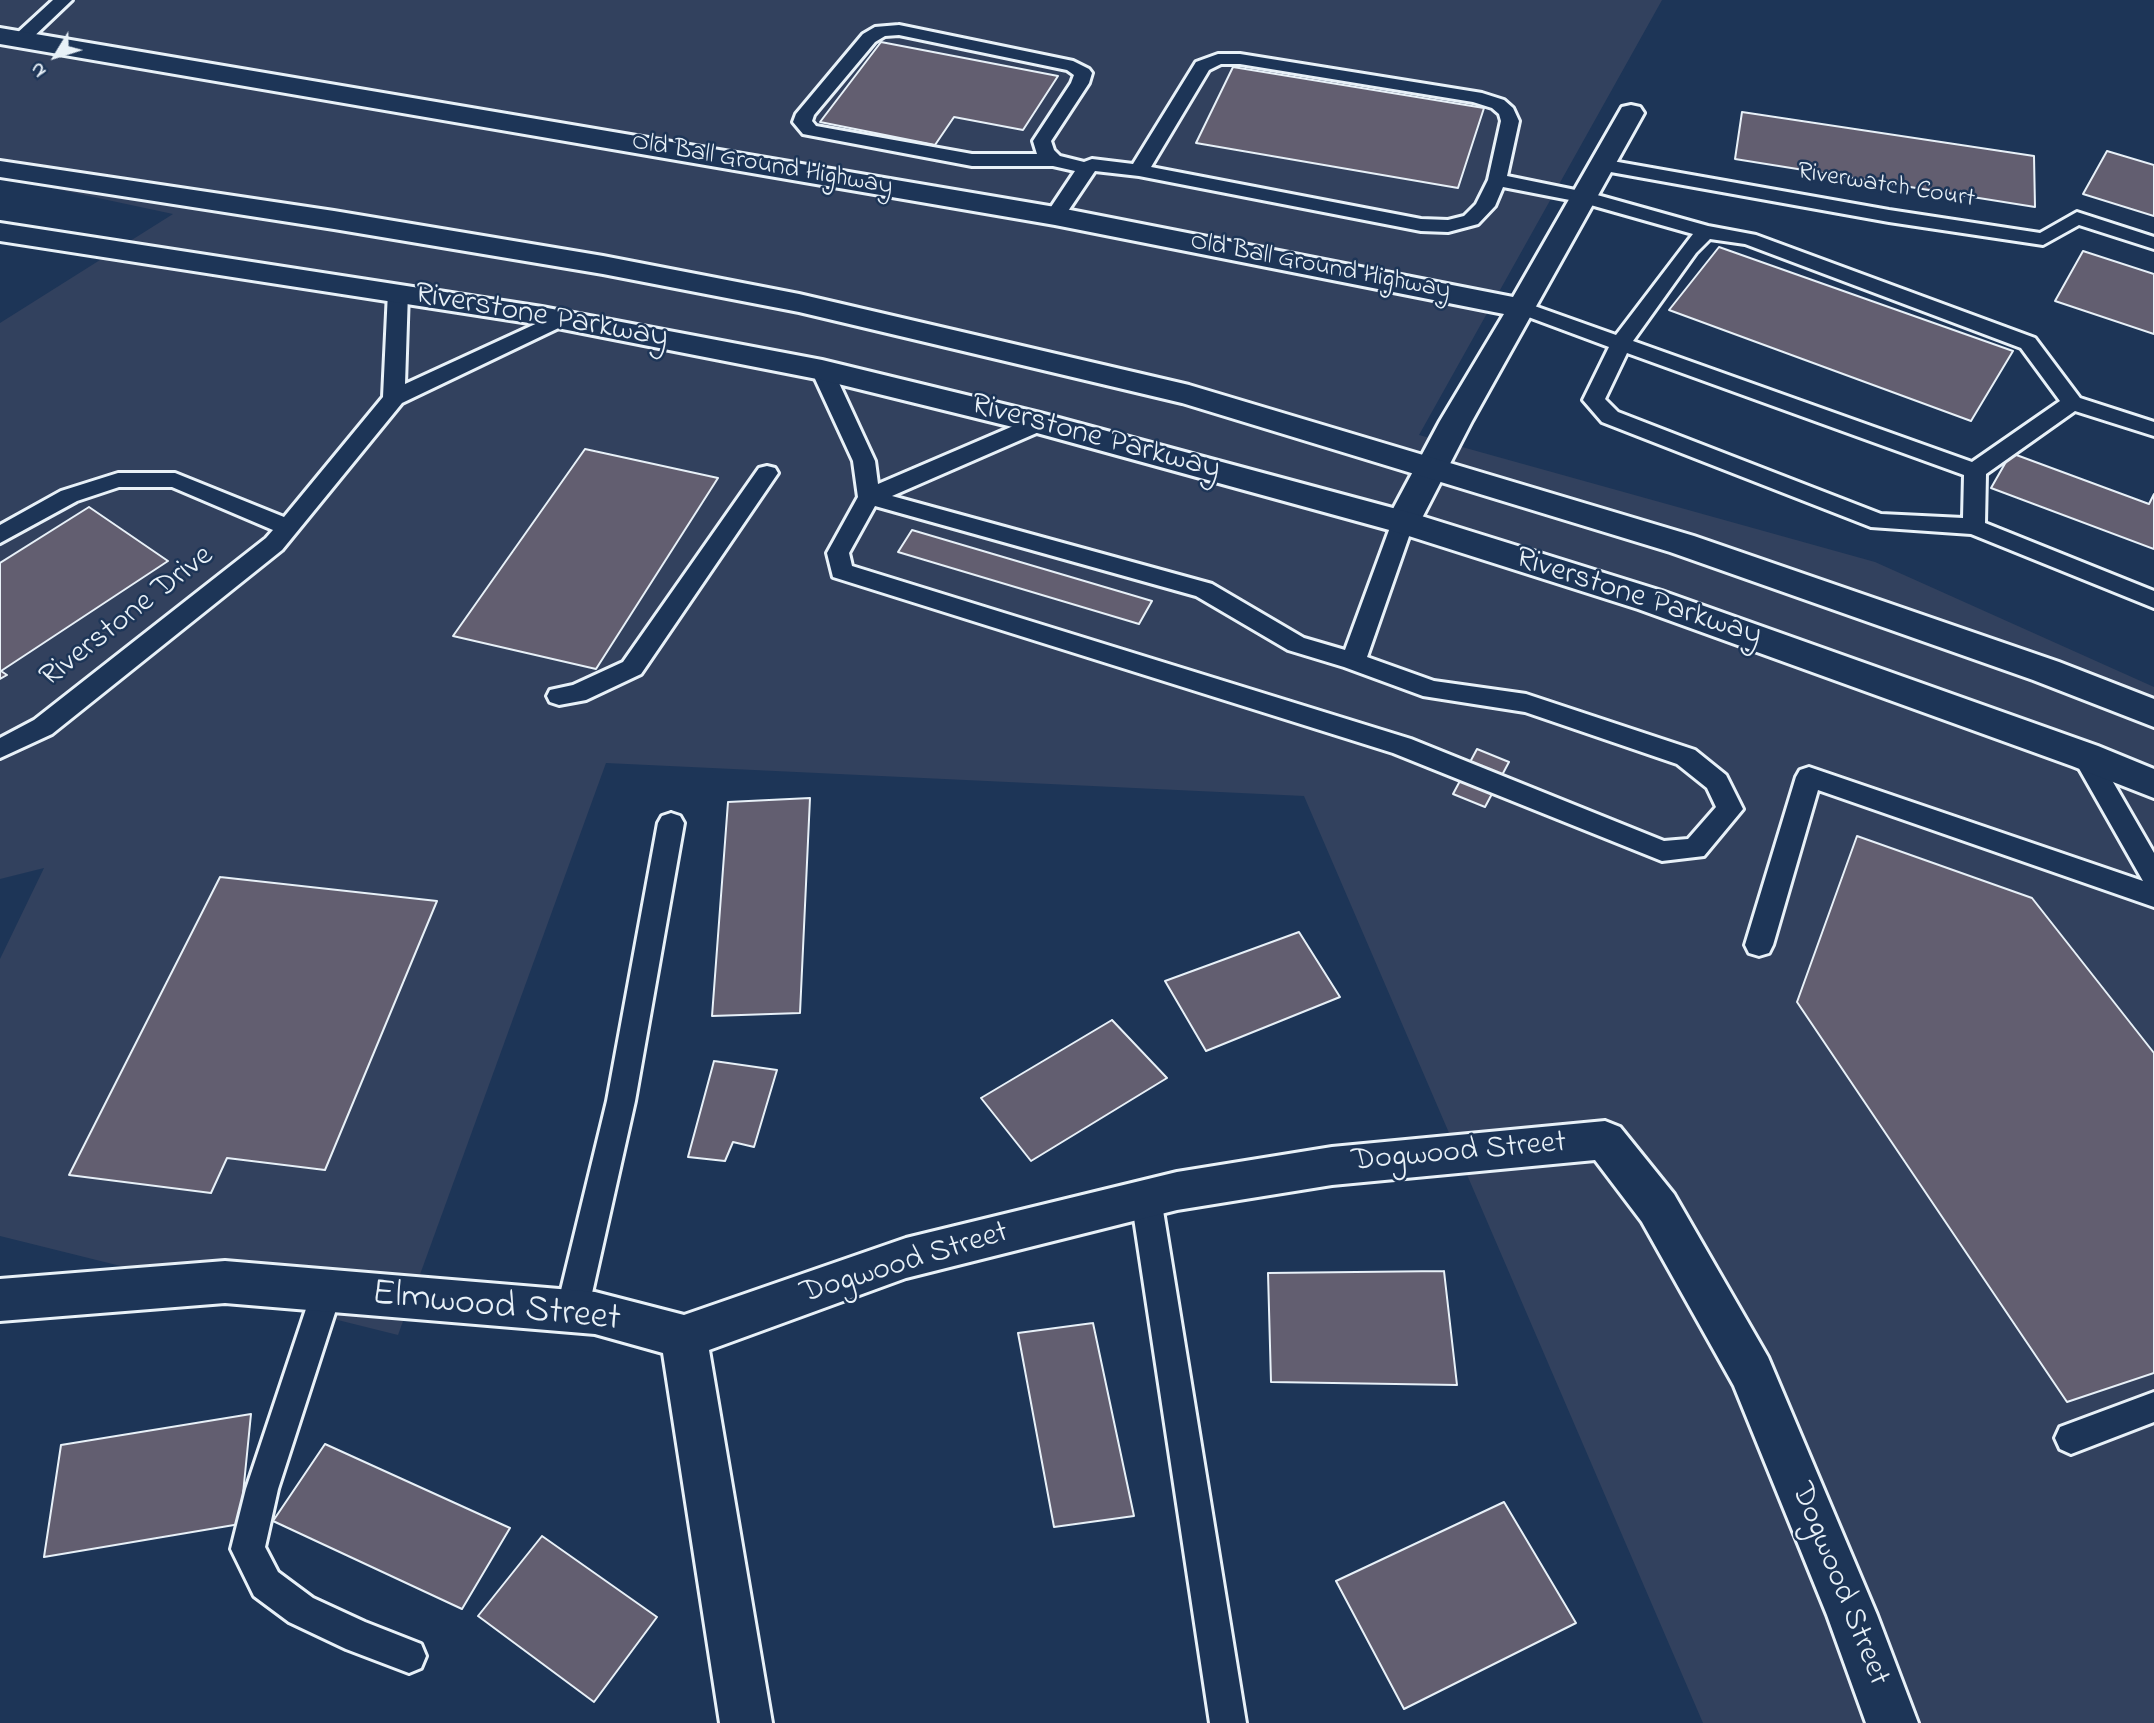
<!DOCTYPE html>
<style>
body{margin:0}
#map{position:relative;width:2154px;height:1723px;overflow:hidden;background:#1d3557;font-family:"Indie Flower",sans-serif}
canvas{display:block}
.north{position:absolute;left:21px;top:21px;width:70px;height:70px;-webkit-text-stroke:5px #1d3557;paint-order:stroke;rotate:232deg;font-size:19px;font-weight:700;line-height:28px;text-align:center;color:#e8f1f8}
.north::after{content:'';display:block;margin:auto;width:24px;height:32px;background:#e8f1f8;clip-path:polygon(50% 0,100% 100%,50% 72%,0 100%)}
</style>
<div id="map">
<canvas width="2154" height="1723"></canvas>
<div class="north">N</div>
</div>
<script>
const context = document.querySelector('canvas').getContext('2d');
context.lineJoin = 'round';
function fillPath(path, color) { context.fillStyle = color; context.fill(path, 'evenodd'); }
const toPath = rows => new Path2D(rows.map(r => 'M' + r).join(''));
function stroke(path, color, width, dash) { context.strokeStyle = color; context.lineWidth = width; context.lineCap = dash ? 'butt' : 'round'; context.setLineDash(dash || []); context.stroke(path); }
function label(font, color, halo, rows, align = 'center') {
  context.font = font + ' "Indie Flower",sans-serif'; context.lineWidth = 5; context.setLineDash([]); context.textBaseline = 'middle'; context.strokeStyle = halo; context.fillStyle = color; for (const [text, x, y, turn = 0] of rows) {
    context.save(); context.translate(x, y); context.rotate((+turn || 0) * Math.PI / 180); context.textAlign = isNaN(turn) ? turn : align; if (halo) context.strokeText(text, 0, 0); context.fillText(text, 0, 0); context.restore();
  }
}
fillPath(toPath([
 [0,0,1662,0,1419,435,1875,562,2154,687,2154,1723,1703,1723,1304,796,606,763,398,1335,0,1236,0,959,44,868,0,879,0,323,173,214,0,177]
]), '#32415e');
const building = toPath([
 [881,42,1058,76,1023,130,954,117,935,145,820,122,881,42],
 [1233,67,1484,108,1458,188,1196,143,1233,67],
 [1742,112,2034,156,2035,207,1735,159,1742,112],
 [2107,151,2154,165,2154,216,2083,194,2107,151],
 [1719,247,2013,351,1971,421,1669,310,1719,247],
 [2083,251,2154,274,2154,334,2055,301,2083,251],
 [585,449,718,478,596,669,453,636,585,449],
 [2011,453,2149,504,2154,494,2154,549,1991,488,2011,453],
 [89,507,168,561,1,671,7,675,0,679,0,563,89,507],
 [912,530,1152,601,1139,624,898,552,912,530],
 [1477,749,1509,762,1485,807,1453,794,1477,749],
 [810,798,800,1013,712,1016,728,802,810,798],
 [1857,836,2032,898,2154,1053,2154,1373,2067,1402,1797,1002,1857,836],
 [220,877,437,901,325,1170,227,1158,211,1193,69,1175,220,877],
 [1299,932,1340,997,1206,1051,1165,981,1299,932],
 [1112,1020,1167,1078,1031,1161,981,1098,1112,1020],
 [714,1061,777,1070,754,1147,733,1142,725,1161,688,1157,714,1061],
 [1444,1271,1457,1385,1271,1382,1268,1273,1444,1271],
 [1093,1323,1134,1516,1054,1527,1018,1333,1093,1323],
 [251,1414,240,1524,44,1557,61,1445,251,1414],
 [325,1444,510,1528,462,1609,273,1521,325,1444],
 [1504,1502,1576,1623,1404,1709,1336,1581,1504,1502],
 [542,1536,657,1617,594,1702,478,1616,542,1536]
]);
fillPath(building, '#625e70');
stroke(building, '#e8f1f8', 2);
const service = toPath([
 [53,0,72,0,27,43,15,43,12,39,15,35,53,0],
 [899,25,1073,61,1089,69,1092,73,1089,83,1051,141,1054,150,1060,156,1084,162,1092,159,1133,164,1196,62,1218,54,1240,54,1482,93,1504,100,1513,108,1519,121,1507,176,1590,193,1708,226,1756,235,2035,338,2080,398,2154,422,2154,436,2075,411,1986,474,1985,523,2154,591,2154,608,1971,534,1871,527,1602,422,1583,400,1609,347,1515,312,1512,308,1515,304,1522,302,1529,304,1616,335,1693,234,1580,202,1503,187,1495,206,1478,224,1448,232,1421,231,1139,176,1095,171,1062,220,1055,222,1045,216,1075,171,1053,166,972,166,803,134,793,122,796,114,863,34,875,27,899,25],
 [899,35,1067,70,1074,75,1071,83,1033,141,1037,154,972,154,816,126,812,121,814,115,875,42,885,36,899,35],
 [1221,64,1240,64,1473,102,1492,108,1499,114,1501,121,1488,180,1476,204,1464,216,1448,220,1421,219,1151,167,1209,70,1221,64],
 [1710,239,1745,244,2021,348,2060,401,1972,462,1633,341,1696,253,1710,239],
 [1627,353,1964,475,1963,518,1881,514,1618,412,1605,399,1627,353],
 [1601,159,1889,210,2040,233,2077,212,2154,237,2154,249,2079,225,2043,245,1889,222,1594,169,1592,165,1601,159],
 [398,286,405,288,408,292,405,384,555,315,562,313,569,315,572,319,569,323,402,403,282,550,52,734,0,758,0,738,34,720,266,538,273,530,172,487,119,487,77,501,0,543,0,525,61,491,118,473,175,473,284,517,383,397,388,292,391,288,398,286],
 [822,363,829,365,833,370,875,461,878,484,1032,418,1048,418,1051,423,1048,428,892,496,1212,584,1304,638,1345,650,1392,522,1395,517,1403,514,1411,517,1414,522,1367,657,1434,681,1526,694,1695,750,1726,775,1743,809,1704,856,1662,861,1393,753,833,577,827,553,858,497,853,461,811,370,815,365,822,363],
 [875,506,1196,596,1288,650,1344,667,1423,696,1525,712,1677,764,1707,788,1716,807,1688,839,1664,841,1411,739,852,566,849,553,875,506],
 [767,466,775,468,778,473,641,674,586,700,559,705,550,702,547,696,550,690,573,685,623,662,759,468,767,466],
 [2085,747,2094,749,2154,853,2154,907,1818,790,1773,945,1769,953,1759,956,1749,953,1745,945,1796,777,1800,770,1809,767,2143,881,2072,756,2076,749,2085,747],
 [671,813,680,816,684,823,635,1101,588,1311,583,1321,572,1325,561,1321,556,1311,607,1101,658,823,662,816,671,813],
 [1146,1185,1157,1189,1161,1198,1246,1723,1210,1723,1131,1198,1135,1189,1146,1185],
 [327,1277,338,1281,342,1291,278,1489,265,1547,278,1572,313,1598,365,1622,421,1644,426,1656,421,1668,409,1673,346,1649,289,1622,254,1596,231,1549,246,1489,312,1291,316,1281,327,1277],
 [2154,1392,2154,1422,2071,1454,2060,1449,2055,1438,2060,1427,2154,1392]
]);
const minor = toPath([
 [0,28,1055,207,1513,297,1622,107,1631,105,1640,107,1644,113,1472,421,1420,522,1415,530,1403,533,1391,530,1386,522,1440,421,1504,314,1055,225,0,44,0,28],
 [1605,1121,1620,1127,1674,1194,1768,1357,1877,1615,1918,1723,1866,1723,1827,1615,1734,1386,1642,1222,1595,1160,1332,1185,1177,1210,906,1278,709,1350,772,1723,720,1723,663,1353,595,1334,225,1303,0,1321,0,1279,225,1261,595,1292,684,1315,906,1238,1177,1172,1332,1147,1605,1121]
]);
const primary = toPath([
 [0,161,334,211,603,256,799,294,1189,385,1694,536,2059,662,2154,699,2154,727,2033,680,1670,552,1182,403,799,312,603,274,334,229,0,177,0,161],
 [0,223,542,307,822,360,1040,413,1415,514,1662,591,2098,746,2154,769,2154,798,2072,766,1638,609,1393,531,1037,433,822,380,542,325,0,241,0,223]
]);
stroke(service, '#e8f1f8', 6);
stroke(minor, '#e8f1f8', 6);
stroke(primary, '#e8f1f8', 6);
fillPath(service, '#1d3557');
fillPath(minor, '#1d3557');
fillPath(primary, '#1d3557');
label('26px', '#e8f1f8', '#1d3557', [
 ["Old Ball Ground Highway",762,166,10],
 ["Riverwatch Court",1886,187,9],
 ["Old Ball Ground Highway",1320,268,11]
]);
label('32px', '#e8f1f8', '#1d3557', [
 ["Riverstone Parkway",541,318,10],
 ["Riverstone Parkway",1095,439,15],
 ["Riverstone Parkway",1638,599,18],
 ["Riverstone Drive",128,618,-38],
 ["Dogwood Street",1459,1154,-5],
 ["Dogwood Street",905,1265,-17],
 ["Dogwood Street",1838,1585,68]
]);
label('38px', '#e8f1f8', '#1d3557', [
 ["Elmwood Street",496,1309,6]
]);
</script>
